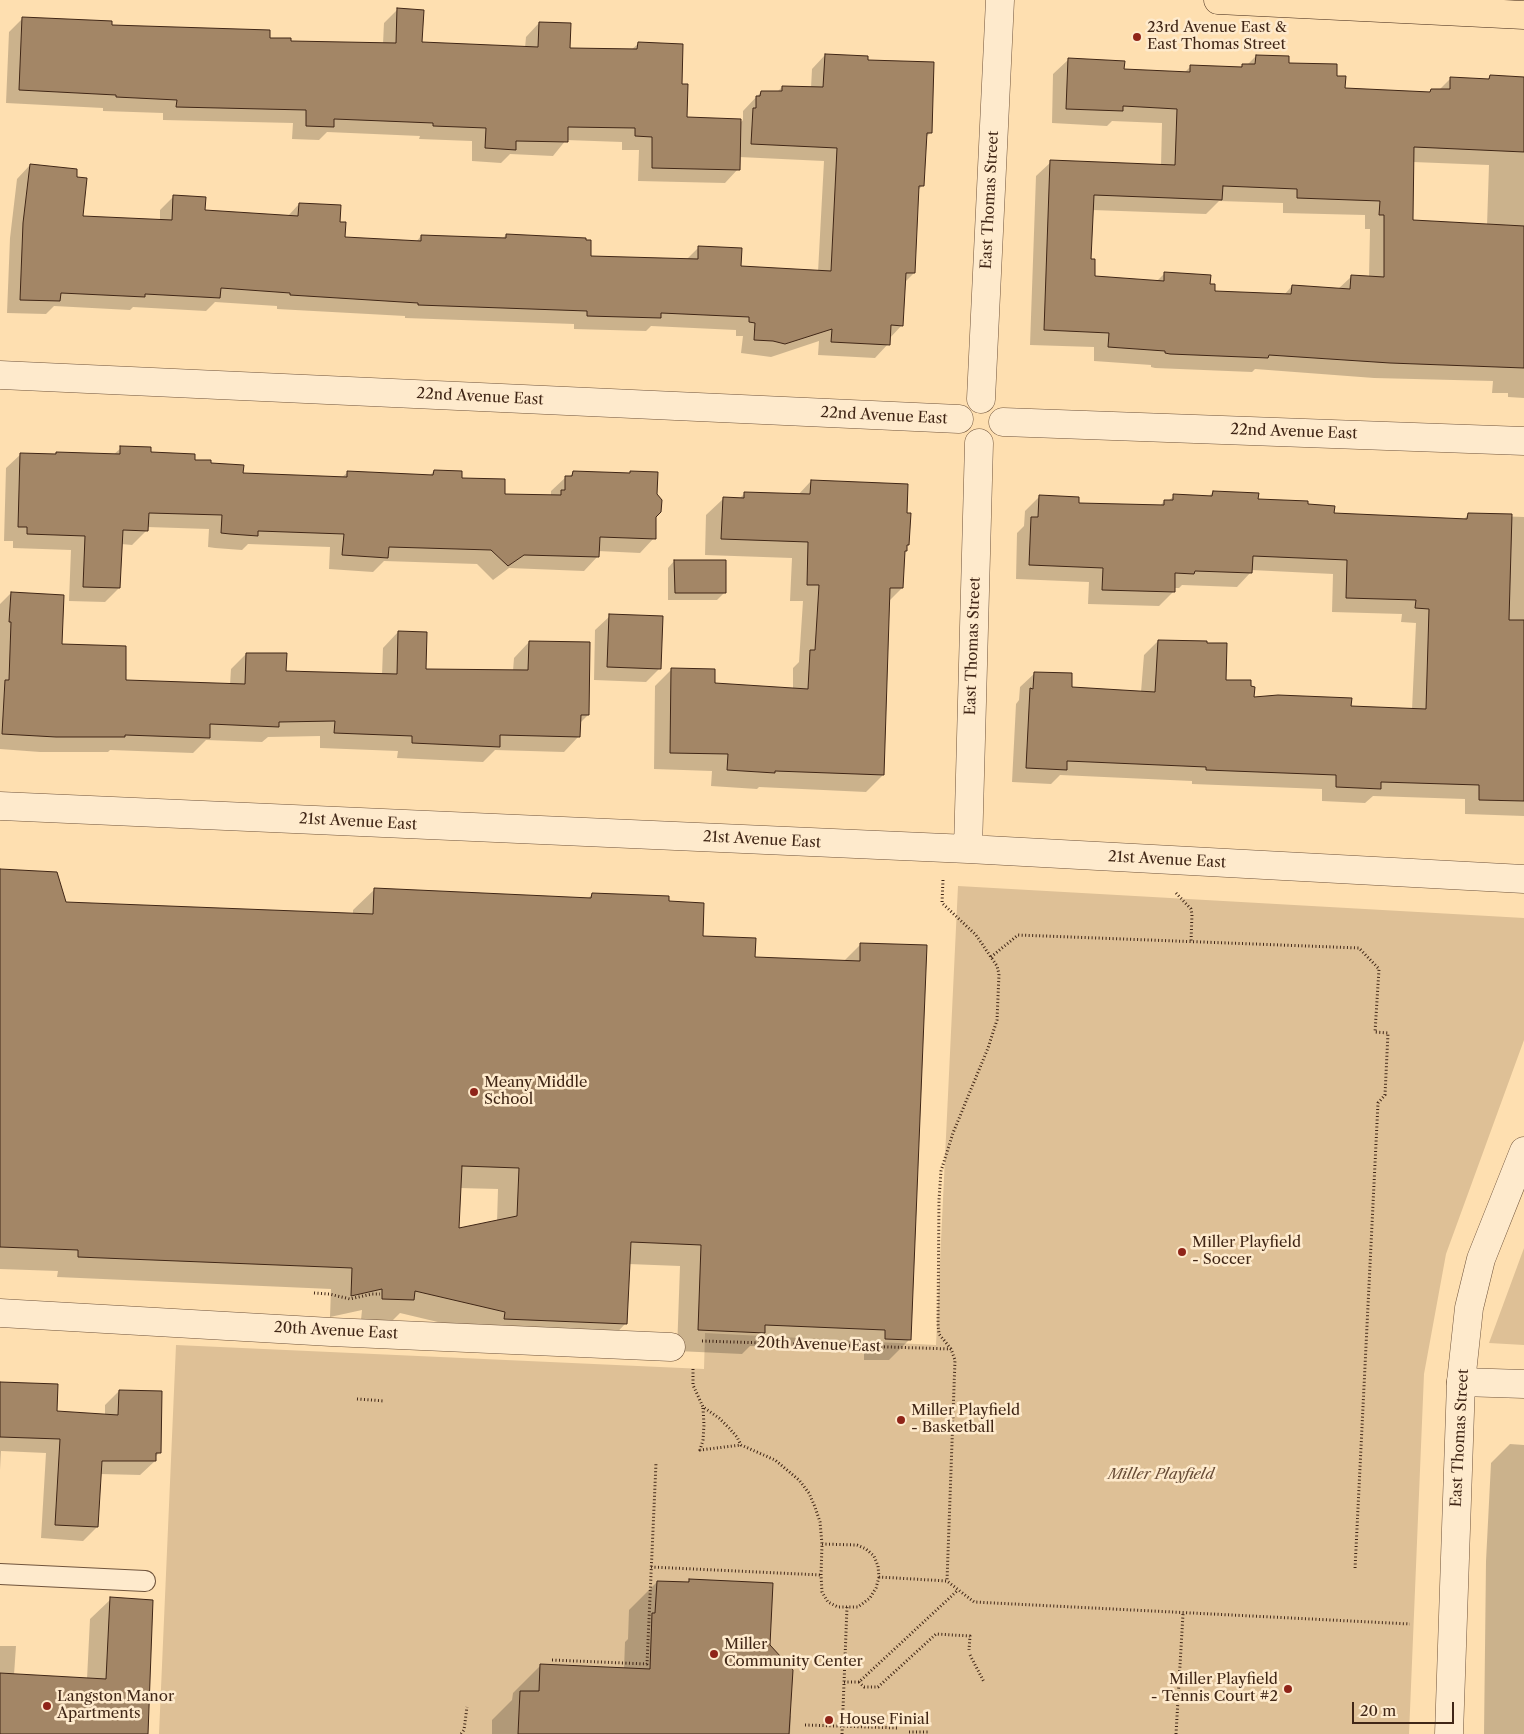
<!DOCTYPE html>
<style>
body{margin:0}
#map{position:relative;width:1524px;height:1734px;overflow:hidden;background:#fedfb0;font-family:"Libre Caslon Text",serif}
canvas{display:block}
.scale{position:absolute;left:1352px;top:1702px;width:102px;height:22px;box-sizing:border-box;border:2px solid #402616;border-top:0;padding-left:6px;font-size:15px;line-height:18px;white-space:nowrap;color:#402616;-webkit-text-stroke:4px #feeacc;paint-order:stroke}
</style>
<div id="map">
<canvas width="1524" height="1734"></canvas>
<div class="scale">20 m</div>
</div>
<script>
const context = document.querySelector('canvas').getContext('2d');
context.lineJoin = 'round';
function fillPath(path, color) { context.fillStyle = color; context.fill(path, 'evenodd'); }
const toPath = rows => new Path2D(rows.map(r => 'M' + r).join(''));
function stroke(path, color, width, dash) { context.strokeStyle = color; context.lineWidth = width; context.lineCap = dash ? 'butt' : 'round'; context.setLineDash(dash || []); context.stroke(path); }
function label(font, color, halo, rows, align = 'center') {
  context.font = font + ' "Libre Caslon Text",serif'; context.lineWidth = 5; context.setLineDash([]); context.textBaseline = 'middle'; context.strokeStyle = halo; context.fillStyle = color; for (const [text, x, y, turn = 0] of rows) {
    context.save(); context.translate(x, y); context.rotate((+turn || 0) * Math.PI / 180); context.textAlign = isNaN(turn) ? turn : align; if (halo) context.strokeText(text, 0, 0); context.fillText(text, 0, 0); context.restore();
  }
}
fillPath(toPath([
 [958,886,1524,918,1524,1040,1446,1254,1424,1374,1409,1734,159,1734,176,1345,704,1369,705,1333,936,1345],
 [1524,1248,1524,1345,1489,1343]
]), '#dec096');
fillPath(toPath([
 [397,10,421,43,525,48,526,37,539,23,569,49,631,50,638,44,681,85,686,119,740,123,743,120,743,111,761,92,777,92,782,87,811,88,812,69,825,55,867,61,931,132,925,138,922,186,917,191,914,273,905,282,902,325,889,339,888,344,875,358,818,355,819,341,771,357,741,353,743,336,736,336,736,330,651,326,646,331,574,329,574,324,405,318,405,316,277,309,277,306,215,302,206,311,133,307,130,310,54,306,46,314,7,313,10,238,17,179,30,165,81,217,160,220,160,210,174,196,204,211,288,216,299,204,339,223,343,238,416,242,421,236,502,239,506,235,590,257,686,260,699,247,740,267,818,272,824,161,739,157,738,169,725,183,638,181,639,150,622,150,622,142,566,140,553,156,510,154,501,163,472,161,472,141,419,139,420,136,327,132,319,140,292,139,293,123,163,120,163,113,103,111,103,108,6,103,9,32,23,18,269,39,290,43,383,44,384,23],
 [1256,56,1336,77,1344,89,1428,93,1431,90,1439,90,1451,78,1487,80,1490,77,1524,78,1524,398,1508,397,1508,393,1492,393,1493,381,1374,378,1255,369,1252,372,1155,368,1151,367,1151,365,1094,361,1094,347,1030,345,1036,176,1051,162,1161,166,1162,123,1112,121,1107,126,1052,123,1053,74,1068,60,1123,70,1184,73,1191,66,1239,68,1243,65,1247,65],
 [1413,162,1489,165,1487,226,1412,222],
 [1219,201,1283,203,1283,213,1365,215,1365,229,1370,229,1369,278,1351,277,1338,289,1292,286,1284,295,1214,292,1209,285,1165,273,1157,281,1094,277,1090,260,1092,210,1206,214],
 [121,448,210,464,242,474,341,478,348,472,429,476,434,471,461,479,503,496,551,497,551,491,566,477,569,477,573,473,655,517,654,538,640,553,598,551,598,556,584,571,509,568,493,580,477,564,384,561,373,572,329,569,330,547,248,544,242,550,215,548,208,547,209,529,147,527,147,530,132,545,121,544,119,588,105,602,69,601,71,550,13,548,13,541,4,541,6,468,21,454,54,455,56,453,113,455],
 [811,481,905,514,908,544,903,553,902,588,889,601,883,775,866,792,759,787,757,789,711,786,712,771,654,769,655,686,672,669,714,685,793,690,793,668,799,662,803,601,790,601,792,558,705,555,706,515,723,499,739,499,745,493,798,495],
 [1213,492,1257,500,1307,506,1333,514,1463,520,1468,515,1524,517,1524,816,1465,814,1465,799,1373,796,1365,803,1322,801,1322,789,1192,784,1192,781,1060,775,1051,784,1012,782,1016,704,1019,700,1020,687,1035,673,1070,688,1141,692,1144,655,1158,641,1253,698,1350,707,1412,710,1416,623,1401,622,1402,614,1332,612,1333,574,1251,570,1251,572,1237,587,1182,585,1179,588,1174,588,1174,591,1159,606,1088,604,1089,582,1016,579,1017,533,1024,526,1025,511,1039,497,1078,504,1160,506,1164,501,1168,501,1174,496,1208,497],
 [674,561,724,593,717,600,668,600,668,568],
 [11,593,61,645,124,682,230,685,231,669,246,654,285,672,382,675,383,648,398,632,425,671,513,671,514,658,529,642,588,715,580,723,579,736,564,752,495,750,483,762,397,758,398,751,320,748,320,736,268,737,262,742,206,740,193,753,110,750,108,752,40,752,0,749,0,604],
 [610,616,660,668,646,682,594,680,595,630],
 [0,871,65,903,353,914,353,910,375,889,587,899,593,894,668,902,702,937,754,958,843,962,861,944,910,1339,889,1360,864,1360,864,1351,750,1346,742,1354,677,1351,680,1266,628,1264,626,1323,605,1345,484,1333,400,1313,392,1321,361,1320,362,1310,330,1317,331,1289,57,1277,58,1271,0,1269],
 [459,1188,498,1189,497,1222,458,1230],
 [0,1383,55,1412,105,1415,105,1405,119,1391,160,1452,155,1457,155,1461,140,1475,100,1474,97,1527,83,1541,41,1538,46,1453,1,1451,0,1470],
 [1510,1444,1524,1445,1524,1734,1484,1734,1486,1561,1491,1463],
 [689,1580,769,1645,789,1715,791,1716,790,1734,492,1734,492,1720,512,1700,513,1693,541,1665,624,1669,625,1642,628,1639,629,1610,657,1582,686,1584],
 [111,1599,146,1734,0,1734,0,1646,16,1646,14,1675,87,1679,90,1619]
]), '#0003');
const building = toPath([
 [397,8,424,10,422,42,538,47,539,22,571,23,570,48,637,49,638,42,683,44,682,84,688,84,687,117,741,119,740,170,652,168,652,137,635,136,635,128,568,127,568,142,516,141,516,150,485,148,486,128,433,126,433,123,334,119,334,127,306,126,306,110,176,107,177,100,116,97,116,95,19,90,22,17,112,21,112,25,270,30,270,38,291,38,291,41,396,43,397,8],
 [825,54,868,56,868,60,934,62,932,133,927,133,924,186,919,186,915,273,906,273,903,326,891,325,890,345,831,342,832,329,785,344,773,341,754,340,755,323,749,322,749,317,661,313,661,318,587,316,587,311,418,305,418,303,290,295,290,293,221,288,220,298,145,294,145,297,61,293,60,301,20,300,23,223,30,164,77,169,77,177,87,178,83,216,172,220,173,195,206,197,205,210,298,216,299,203,341,205,340,222,346,222,345,237,421,241,421,235,506,238,506,234,586,238,586,240,591,240,591,256,698,259,698,246,742,248,741,266,831,271,837,148,751,144,753,108,756,108,756,96,760,96,761,91,782,91,782,86,823,87,825,54],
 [1256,55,1289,56,1289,63,1337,64,1337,76,1346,76,1345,88,1430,92,1431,89,1450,89,1450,77,1489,79,1490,75,1524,77,1524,152,1414,147,1413,218,1413,220,1524,226,1524,368,1390,363,1269,355,1268,358,1170,354,1165,353,1165,351,1108,347,1109,333,1044,330,1050,160,1175,165,1177,109,1123,106,1123,111,1066,109,1068,58,1125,61,1124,69,1190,72,1190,65,1242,67,1242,64,1255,64,1256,55],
 [1223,186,1297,189,1297,198,1380,201,1379,215,1384,215,1384,277,1351,275,1350,289,1292,285,1291,294,1215,291,1215,284,1210,284,1211,275,1164,272,1164,281,1095,276,1095,259,1091,259,1094,195,1222,200,1223,186],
 [120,446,151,447,151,452,195,454,195,460,211,460,211,463,244,465,243,473,347,477,347,471,433,475,434,470,462,471,462,478,505,479,505,494,561,495,561,490,565,490,565,476,572,476,573,471,630,473,630,471,658,472,657,494,662,500,661,512,656,517,656,539,600,537,599,557,524,555,508,566,491,550,389,547,388,558,342,555,344,534,258,531,258,536,230,534,221,533,222,515,149,513,148,531,123,530,120,588,83,587,85,536,27,534,27,527,18,527,20,453,56,454,56,452,120,454,120,446],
 [811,480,908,484,907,513,911,513,909,545,907,545,907,551,905,551,903,588,890,588,884,775,775,771,775,773,727,770,728,754,670,753,671,668,715,669,715,683,808,689,810,650,815,650,819,585,807,585,808,542,721,539,723,497,744,498,744,492,810,494,811,480],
 [1213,491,1259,493,1258,499,1308,501,1308,504,1335,506,1334,513,1467,519,1468,513,1512,514,1509,620,1524,620,1524,801,1479,800,1479,785,1381,782,1381,789,1336,787,1336,775,1206,770,1206,767,1067,761,1067,770,1026,768,1030,688,1033,689,1034,672,1072,673,1072,687,1155,692,1158,640,1207,641,1207,643,1227,643,1226,680,1251,680,1251,686,1255,687,1254,697,1278,695,1352,698,1351,706,1426,709,1429,609,1415,608,1416,600,1346,598,1347,560,1253,556,1252,573,1195,571,1194,574,1175,573,1175,592,1102,590,1103,568,1029,565,1031,517,1038,517,1039,495,1079,497,1079,503,1164,505,1164,500,1173,500,1173,494,1212,496,1213,491],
 [674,560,726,560,726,593,675,593,674,560],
 [11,592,64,595,62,644,126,646,126,680,245,684,246,653,287,653,286,671,397,674,398,631,427,632,426,669,528,670,529,641,590,642,589,715,581,715,580,737,500,735,500,747,412,743,412,736,334,733,335,721,279,722,279,727,210,724,210,738,125,735,125,737,56,737,2,734,5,680,9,680,11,622,9,622,11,592],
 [609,614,663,616,661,669,607,667,609,614],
 [0,869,57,872,66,902,373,914,374,888,591,898,592,893,669,896,669,901,704,903,703,936,756,938,755,957,860,961,860,943,927,945,911,1340,885,1339,885,1330,765,1325,765,1333,698,1330,701,1245,631,1242,627,1324,504,1319,505,1312,415,1291,414,1300,382,1299,382,1289,351,1296,352,1268,78,1257,78,1250,0,1247,0,869],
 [462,1166,519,1168,517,1216,459,1228,462,1166],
 [0,1382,58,1384,57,1411,118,1415,119,1390,162,1391,161,1453,156,1453,156,1461,102,1461,98,1527,55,1525,60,1439,0,1437,0,1382],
 [689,1579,773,1583,770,1645,793,1670,789,1734,518,1734,520,1691,539,1691,540,1664,650,1669,652,1613,655,1613,657,1581,689,1582,689,1579],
 [110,1597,153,1600,148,1734,0,1734,0,1673,106,1679,110,1597]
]);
fillPath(building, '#a38666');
stroke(building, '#402616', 1);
const service = toPath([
 [0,1574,145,1581]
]);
const minor = toPath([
 [0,375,959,419],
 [981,399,1000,0],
 [1003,422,1524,441],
 [0,806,968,849,1524,879],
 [968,849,979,443],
 [0,1313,331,1332,671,1347],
 [1461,1382,1524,1384]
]);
const tertiary = toPath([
 [1449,1734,1461,1382,1469,1308,1481,1259,1524,1151]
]);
const primary = toPath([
 [1218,0,1524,15]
]);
stroke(service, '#70543c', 22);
stroke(minor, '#70543c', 29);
stroke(tertiary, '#70543c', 29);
stroke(primary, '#402616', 29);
stroke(toPath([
 [943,880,942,903,976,935,997,966,999,974,997,1020,988,1048,953,1133,941,1171,939,1200,938,1324,939,1334,951,1349,955,1360,947,1581],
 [1176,893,1191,909,1192,914,1191,942],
 [991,957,1018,935,1359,948,1379,969,1375,1032,1388,1033,1385,1095,1378,1103,1355,1569],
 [314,1293,329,1294,350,1299,372,1294,380,1294],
 [702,1341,951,1349],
 [693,1369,693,1385,703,1407,719,1418,729,1428,737,1437,741,1445,775,1460,799,1480,809,1493,815,1507,820,1522,822,1544,821,1575,822,1592,828,1602,838,1607,847,1607],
 [357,1399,384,1401],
 [703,1408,704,1425,703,1440,700,1450,741,1445],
 [822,1544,857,1545,866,1549,874,1556,878,1566,879,1577,947,1581,974,1602,1410,1624],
 [651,1567,821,1575],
 [970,1655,984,1682],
 [552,1660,647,1664,656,1463],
 [844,1682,859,1682,958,1590],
 [859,1682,864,1687,878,1687,936,1634,970,1636,969,1650],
 [805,1725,899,1728],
 [909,1732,928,1732],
 [461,1734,464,1730,467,1707],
 [842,1734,847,1607,858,1607,870,1598,876,1588,879,1577],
 [1176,1734,1183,1614]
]), '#402616', 3, [1, 2.5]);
stroke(service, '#feeacc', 20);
stroke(minor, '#feeacc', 28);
stroke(tertiary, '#feeacc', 28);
stroke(primary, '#fedfb0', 28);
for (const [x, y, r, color] of [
 [1137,37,5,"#8f2418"],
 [474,1092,5,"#8f2418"],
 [1182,1252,5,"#8f2418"],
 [901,1420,5,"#8f2418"],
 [714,1654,5,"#8f2418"],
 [1288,1689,5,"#8f2418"],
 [47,1706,5,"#8f2418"],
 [829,1720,5,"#8f2418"]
]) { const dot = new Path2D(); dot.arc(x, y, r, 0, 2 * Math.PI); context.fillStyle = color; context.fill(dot); stroke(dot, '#feeacc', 2); }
label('15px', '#402616', '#feeacc', [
 ["23rd Avenue East &",1147,28],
 ["East Thomas Street",1147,45],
 ["Meany Middle",484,1083],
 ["School",484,1100],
 ["Miller Playfield",1192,1243],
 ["- Soccer",1192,1260],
 ["Miller Playfield",911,1411],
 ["- Basketball",911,1428],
 ["Miller",724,1645],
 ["Community Center",724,1662],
 ["Miller Playfield",1278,1680,"right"],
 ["- Tennis Court #2",1278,1697,"right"],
 ["Langston Manor",57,1697],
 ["Apartments",57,1714],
 ["House Finial",839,1720]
], 'left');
label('15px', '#402616', '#feeacc', [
 ["East Thomas Street",990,200,-87],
 ["22nd Avenue East",480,397,3],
 ["22nd Avenue East",884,416,3],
 ["22nd Avenue East",1294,432,2],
 ["East Thomas Street",973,646,-88],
 ["21st Avenue East",358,822,3],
 ["21st Avenue East",762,840,3],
 ["21st Avenue East",1167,860,3],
 ["20th Avenue East",336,1331,3],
 ["20th Avenue East",819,1345,2],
 ["East Thomas Street",1460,1438,-87]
]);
label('italic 15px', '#684c36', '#feeacc', [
 ["Miller Playfield",1161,1475]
]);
</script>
